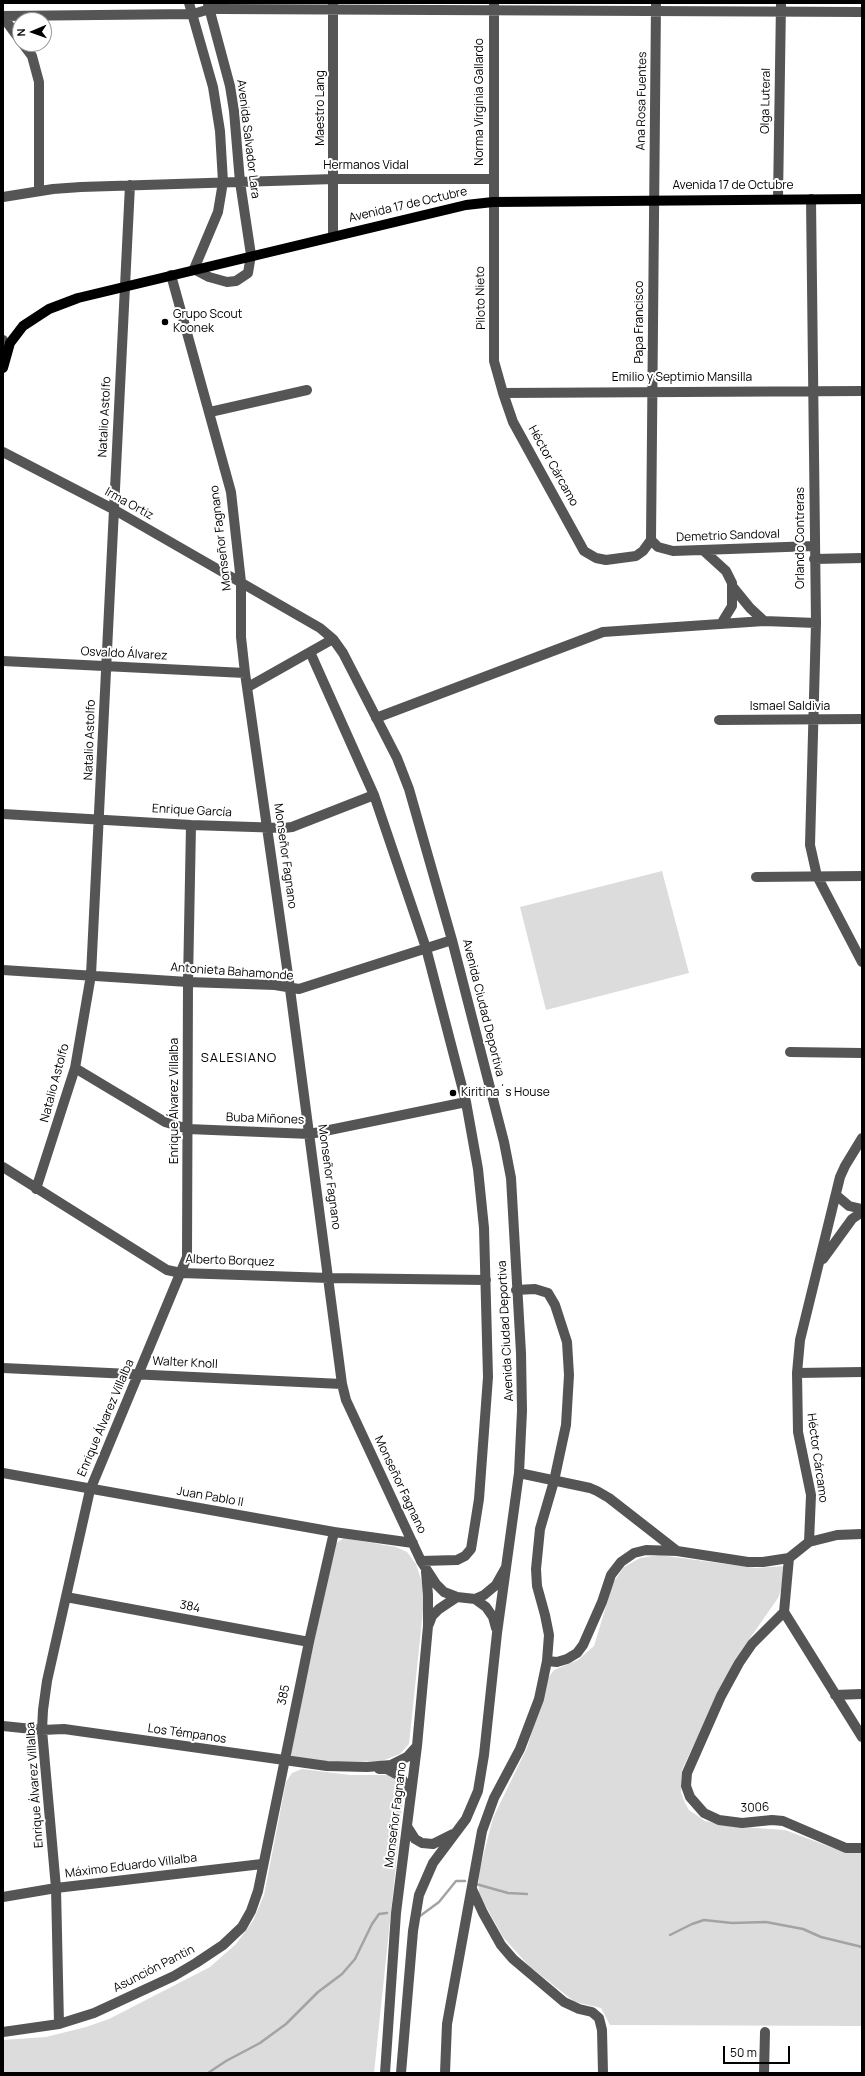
<!DOCTYPE html>
<meta charset="utf-8">
<style>
body{margin:0}
#map{position:relative;width:865px;height:2076px;overflow:hidden;background:#fff;font-family:Manrope,sans-serif}
canvas{display:block}
.frame{position:absolute;inset:0;border:4px solid #000;pointer-events:none}
.north{position:absolute;left:12px;top:12px;width:40px;height:40px;box-sizing:border-box;background:#fff;border:1px solid #999;border-radius:50%;rotate:268deg;font-size:11px;font-weight:700;line-height:16px;text-align:center;color:#000}
.north::after{content:'';display:block;margin:auto;width:14px;height:18px;background:#000;clip-path:polygon(50% 0,100% 100%,50% 72%,0 100%)}
.scale{position:absolute;left:723px;top:2046px;width:67px;height:18px;box-sizing:border-box;border:2px solid #000;border-top:0;padding-left:5px;font-size:12px;line-height:14px;white-space:nowrap;color:#000;-webkit-text-stroke:3px #fff;paint-order:stroke}
</style>
<div id="map">
<canvas width="865" height="2076"></canvas>
<div class="frame"></div>
<div class="north">N</div>
<div class="scale">50 m</div>
</div>
<script>
const context = document.querySelector('canvas').getContext('2d');
context.lineJoin = 'round';
function fillPath(path, color) { context.fillStyle = color; context.fill(path, 'evenodd'); }
const toPath = rows => new Path2D(rows.map(r => 'M' + r).join(''));
function stroke(path, color, width, dash) { context.strokeStyle = color; context.lineWidth = width; context.lineCap = dash ? 'butt' : 'round'; context.setLineDash(dash || []); context.stroke(path); }
function label(font, color, halo, rows, align = 'center') {
  context.font = font + ' Manrope,sans-serif'; context.lineWidth = 4; context.setLineDash([]); context.textBaseline = 'middle'; context.strokeStyle = halo; context.fillStyle = color; for (const [text, x, y, turn = 0] of rows) {
    context.save(); context.translate(x, y); context.rotate((+turn || 0) * Math.PI / 180); context.textAlign = isNaN(turn) ? turn : align; if (halo) context.strokeText(text, 0, 0); context.fillText(text, 0, 0); context.restore();
  }
}
fillPath(toPath([
 [662,871,689,973,546,1010,520,907],
 [344,1538,396,1547,407,1552,416,1564,423,1586,424,1601,409,1744,400,1754,382,1761,333,1762,291,1757,290,1755,335,1544],
 [659,1555,756,1568,784,1566,781,1590,778,1598,734,1661,687,1759,682,1770,681,1792,685,1803,689,1810,705,1821,728,1826,785,1830,833,1848,862,1853,862,2026,610,2025,601,2008,575,2002,529,1966,503,1937,479,1894,478,1876,493,1818,527,1748,548,1678,554,1670,578,1660,594,1646,613,1583,624,1567,640,1558],
 [302,1769,350,1775,390,1775,395,1777,400,1784,403,1797,374,2073,3,2073,3,2040,46,2037,86,2027,109,2019,210,1967,236,1944,253,1921,264,1895,286,1782,292,1773]
]), '#dcdcdc');
stroke(toPath([
 [476,1884,508,1893,527,1894],
 [420,1916,439,1902,456,1881,465,1881],
 [670,1935,692,1924,704,1920,732,1923,766,1922,803,1929,821,1937,862,1947],
 [208,2073,226,2061,260,2043,286,2024,318,1992,342,1974,355,1959,372,1924,379,1914,387,1913]
]), '#a3a3a3', 2.5);
stroke(toPath([
 [189,3,213,87,220,131,223,182,218,212,194,269,209,277,227,282,236,281,248,273,251,255,240,182,234,111,230,86,208,4],
 [494,3,494,361,503,393,513,422,584,551,596,558,606,560,636,556,643,551,651,540,658,547,673,551,814,546],
 [333,4,333,236],
 [3,16,193,14,210,9,221,9,862,12],
 [3,17,20,40],
 [23,44,32,56,39,82,39,191],
 [3,197,53,189,81,187,334,179,493,179],
 [778,199,781,3],
 [811,199,816,623,810,845,817,876,862,962],
 [171,275,231,492,241,582,241,637,245,673,290,989,342,1384,346,1400,421,1561,436,1584,444,1592,457,1597,475,1599,486,1607,493,1617,496,1628],
 [3,340,6,353,3,353],
 [503,393,862,391],
 [210,412,307,390],
 [3,452,113,509,320,628,333,639,343,653,397,758,409,789,452,940,504,1142,511,1178,521,1353,522,1411,519,1473,497,1633,484,1755,478,1791,466,1819,433,1863,419,1895,413,1931,401,2073],
 [651,540,656,3],
 [704,551,726,571,732,583,732,606,721,624],
 [814,559,862,558],
 [732,586,750,608,764,621],
 [310,652,374,795,426,948,466,1102,478,1169,484,1228,488,1377,479,1499,471,1549,465,1556,457,1560,421,1561],
 [3,661,245,673],
 [248,687,333,639],
 [376,718,603,632,764,621,816,623],
 [719,720,862,719],
 [3,814,191,825,284,828,292,827,374,795],
 [756,877,862,876],
 [3,970,188,982,275,985,299,989,452,940],
 [790,1052,862,1053],
 [75,1068,165,1122,188,1129,310,1134,466,1102],
 [3,1167,167,1270,181,1273,329,1278,486,1280],
 [36,1189,75,1068,91,975,130,185],
 [836,1195,849,1206,862,1209],
 [823,1259,852,1219,862,1212],
 [3,1368,342,1384],
 [797,1373,862,1372],
 [3,1473,334,1532,413,1543],
 [519,1473,590,1488,597,1491,609,1498,677,1551],
 [809,1542,837,1535,862,1534],
 [789,1558,784,1612,862,1737],
 [66,1597,309,1642],
 [475,1599,484,1595,496,1585,505,1569],
 [784,1612,752,1644,739,1663,721,1696,687,1773,686,1786,690,1797,704,1813,719,1820,742,1823,772,1820,783,1821,846,1848,862,1848],
 [429,1624,432,1616,439,1609,457,1597],
 [547,1661,557,1662,567,1659,577,1653,583,1645,602,1602,611,1575,621,1562,634,1553,646,1550,677,1551,748,1562,763,1562,789,1558,809,1542,811,1495,798,1432,797,1373,800,1340,840,1177,845,1166,862,1138],
 [835,1695,862,1694],
 [3,1726,42,1730,64,1729,327,1766,367,1767,391,1765,407,1757,417,1746],
 [379,1769,387,1769,400,1776,411,1793],
 [408,1828,415,1839,422,1843,433,1844,453,1834],
 [472,1889,483,1913,501,1945,513,1959,564,2002,579,2009,592,2012,599,2018,602,2030,603,2073],
 [3,1897,56,1888,262,1864],
 [59,2024,56,1888,42,1730,43,1710,47,1681,90,1490,187,1257,188,982,191,825],
 [3,2032,59,2024,94,2013,174,1976,196,1963,223,1945,242,1927,251,1911,258,1891,309,1642,334,1532],
 [385,2073,396,1913,417,1746,428,1626,428,1595,426,1572],
 [445,2073,447,2024,482,1831,494,1798,520,1749,539,1699,547,1661,549,1635,545,1615,537,1586,536,1569,540,1529,554,1481,566,1425,569,1375,567,1342,555,1305,548,1293,535,1289,516,1290],
 [764,2073,765,2032]
]), '#555', 10);
stroke(toPath([
 [3,368,10,343,23,326,49,309,78,298,466,205,493,202,862,199]
]), '#000', 10);
for (const [x, y, r, color] of [
 [165,322,4,"#000"],
 [453,1093,4,"#000"]
]) { const dot = new Path2D(); dot.arc(x, y, r, 0, 2 * Math.PI); context.fillStyle = color; context.fill(dot); stroke(dot, '#fff', 1.5); }
label('12px', '#000', '#fff', [
 ["Ana Rosa Fuentes",642,101,-89],
 ["Olga Luteral",766,101,-89],
 ["Norma Virginia Gallardo",480,102,-90],
 ["Maestro Lang",321,108,-90],
 ["Avenida Salvador Lara",248,139,83],
 ["Hermanos Vidal",366,166],
 ["Avenida 17 de Octubre",733,186],
 ["Avenida 17 de Octubre",408,205,-13],
 ["Piloto Nieto",481,298,-91],
 ["Papa Francisco",640,322,-90],
 ["Emilio y Septimio Mansilla",682,378],
 ["Natalio Astolfo",105,417,-87],
 ["Héctor Cárcamo",553,466,61],
 ["Irma Ortiz",129,504,29],
 ["Demetrio Sandoval",728,536,-2],
 ["Monseñor Fagnano",221,538,-97],
 ["Orlando Contreras",801,538,-90],
 ["Osvaldo Álvarez",124,654,3],
 ["Ismael Saldivia",790,707],
 ["Natalio Astolfo",90,740,-88],
 ["Enrique García",192,811,3],
 ["Monseñor Fagnano",285,856,82],
 ["Antonieta Bahamonde",232,972,4],
 ["Avenida Ciudad Deportiva",483,1008,76],
 ["Natalio Astolfo",55,1083,-75],
 ["Enrique Álvarez Villalba",175,1101,-90],
 ["Buba Miñones",265,1119,2],
 ["Monseñor Fagnano",329,1177,82],
 ["Alberto Borquez",230,1261,2],
 ["Avenida Ciudad Deportiva",506,1331,-93],
 ["Walter Knoll",185,1363,3],
 ["Enrique Álvarez Villalba",106,1418,-67],
 ["Héctor Cárcamo",817,1458,82],
 ["Monseñor Fagnano",400,1485,65],
 ["Juan Pablo II",210,1497,10],
 ["384",190,1607,11],
 ["385",284,1695,-78],
 ["Los Témpanos",187,1734,8],
 ["Enrique Álvarez Villalba",35,1785,-94],
 ["3006",755,1808,-2],
 ["Monseñor Fagnano",396,1815,-83],
 ["Máximo Eduardo Villalba",131,1866,-7],
 ["Asunción Pantin",154,1969,-27]
]);
label('12px', '#000', '#fff', [
 ["Grupo Scout",173,315],
 ["Koonek",173,329],
 ["Kiritina´s House",461,1093]
], 'left');
context.letterSpacing = '1px';
label('13px', '#000', '#fff', [
 ["SALESIANO",239,1058]
]);
context.letterSpacing = '0px';
</script>
